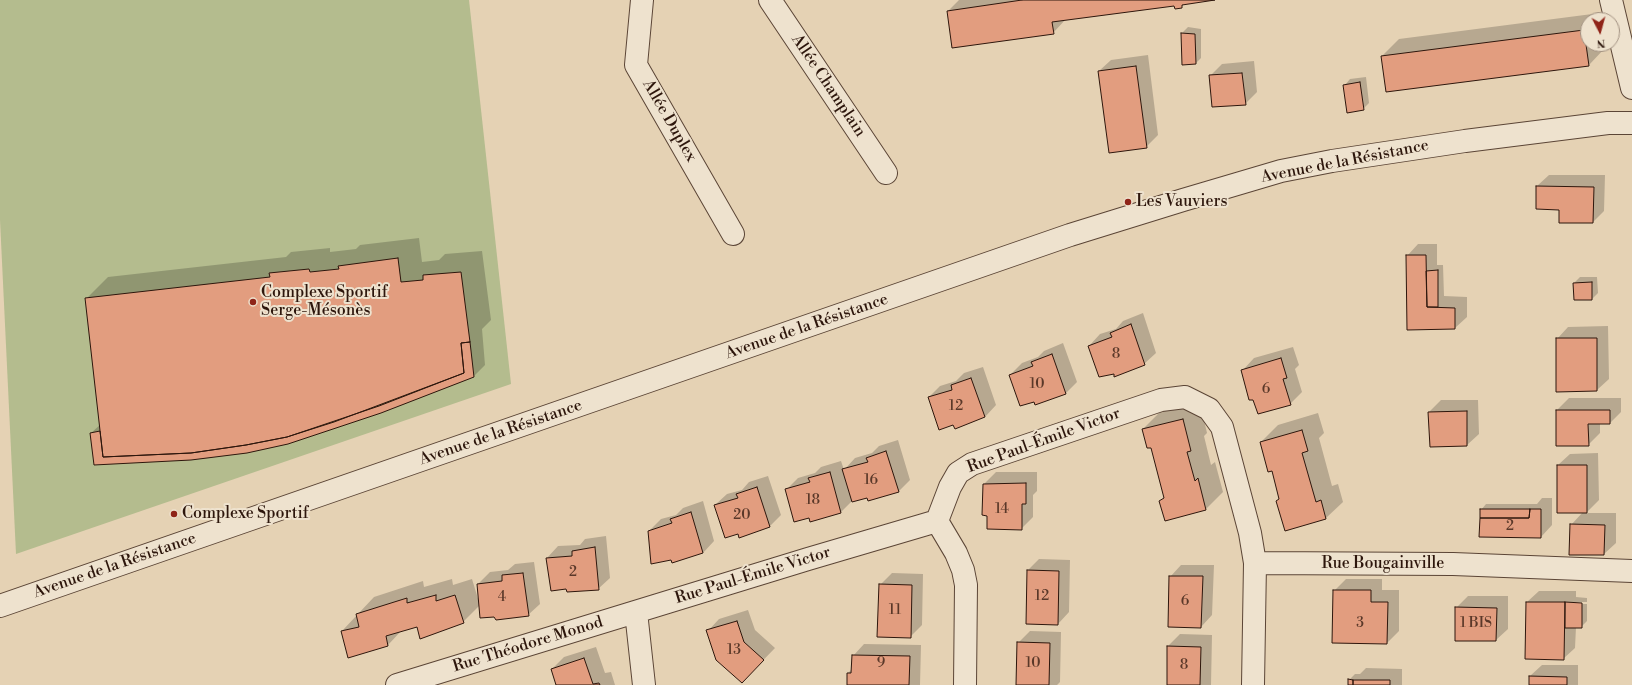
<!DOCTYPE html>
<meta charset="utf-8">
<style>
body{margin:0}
#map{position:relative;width:1632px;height:685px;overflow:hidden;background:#e5d2b4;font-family:"Libre Bodoni",serif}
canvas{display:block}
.north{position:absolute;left:1580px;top:12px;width:40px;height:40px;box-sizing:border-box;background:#eee2ce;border:1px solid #a19080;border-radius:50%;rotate:174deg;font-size:11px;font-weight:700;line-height:16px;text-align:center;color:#2d160c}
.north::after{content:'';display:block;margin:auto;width:14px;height:18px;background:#8f2418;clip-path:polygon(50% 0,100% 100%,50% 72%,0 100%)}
</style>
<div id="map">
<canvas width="1632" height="685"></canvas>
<div class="north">N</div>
</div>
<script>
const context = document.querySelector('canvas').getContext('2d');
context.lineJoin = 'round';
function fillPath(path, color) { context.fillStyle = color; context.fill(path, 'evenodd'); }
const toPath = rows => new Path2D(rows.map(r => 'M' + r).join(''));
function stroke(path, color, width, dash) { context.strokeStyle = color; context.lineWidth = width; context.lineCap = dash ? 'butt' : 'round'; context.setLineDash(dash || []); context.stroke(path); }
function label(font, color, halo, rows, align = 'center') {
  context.font = font + ' "Libre Bodoni",serif'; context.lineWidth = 4; context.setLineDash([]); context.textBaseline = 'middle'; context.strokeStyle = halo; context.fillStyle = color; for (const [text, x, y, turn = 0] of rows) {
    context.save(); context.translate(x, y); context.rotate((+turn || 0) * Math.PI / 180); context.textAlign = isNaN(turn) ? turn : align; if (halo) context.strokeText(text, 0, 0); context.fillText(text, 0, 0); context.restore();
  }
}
fillPath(toPath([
 [0,0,469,0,511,384,16,554,0,220]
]), '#b4bc8e');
fillPath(toPath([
 [959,0,1208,0,1185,3,1181,7,1175,5,1066,19,1053,33,948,11],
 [1600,13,1601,20,1588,20,1588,44,1605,44,1605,48,1589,65,1382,56,1399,39],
 [1188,27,1201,29,1201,58,1196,63,1182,33],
 [1148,55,1158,135,1146,147,1099,71,1111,60],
 [1254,61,1257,92,1245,104,1210,76,1222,64],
 [1366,77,1369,103,1363,109,1345,85,1350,79],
 [1549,175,1605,175,1604,211,1593,222,1560,209,1537,186],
 [419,238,422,262,439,260,445,254,482,251,491,320,482,329,485,365,473,377,427,395,287,443,95,463,91,433,101,424,87,298,108,277,286,257,291,252,330,248,330,252,356,249,360,245],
 [1418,244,1437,244,1437,265,1443,265,1444,296,1467,297,1467,317,1455,328,1408,329,1407,256],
 [1580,277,1597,277,1598,293,1592,299,1574,283],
 [1143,313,1156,353,1144,364,1114,372,1089,346,1100,334,1116,329,1123,321],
 [1608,326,1609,379,1597,390,1557,391,1557,339,1568,327],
 [1063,343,1077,382,1066,393,1010,375,1022,363,1038,357,1044,351],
 [1293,347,1299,365,1295,369,1302,392,1290,404,1243,370,1254,358],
 [983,367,996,405,985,417,929,397,940,386,956,381,964,373],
 [1569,398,1621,398,1621,412,1610,423,1600,423,1600,433,1588,445,1557,410],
 [1441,400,1478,400,1479,434,1467,445,1431,446,1429,412],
 [1200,403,1207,433,1204,436,1211,465,1215,462,1223,492,1206,509,1166,519,1160,501,1165,497,1152,447,1143,429,1160,412],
 [1318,413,1324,433,1319,438,1332,486,1338,484,1343,502,1326,518,1273,470,1261,442,1278,425],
 [898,440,910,480,899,491,869,500,868,497,853,500,841,512,811,521,810,517,786,490,798,478,815,473,821,467,841,461,844,470,855,458,872,453,879,446],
 [1598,453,1599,500,1586,513,1616,513,1616,543,1604,554,1571,525,1583,512,1558,465,1570,454],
 [996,472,1037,472,1037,491,1033,495,1033,517,1021,529,988,515,984,484],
 [768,476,781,515,769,527,739,532,715,505,727,494,742,490,749,482],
 [1542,498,1552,498,1552,525,1541,537,1481,510,1486,504,1537,504],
 [703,501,714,541,703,553,649,531,661,519,676,515,683,508],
 [606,536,610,578,598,589,567,588,552,590,547,558,558,546,580,545,585,539],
 [1039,559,1070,560,1069,612,1058,624,1028,570],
 [534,562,540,604,528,615,495,616,480,605,463,622,417,626,402,630,388,645,349,657,342,631,374,597,423,581,424,587,452,579,453,585,472,579,479,602,478,584,490,572,508,570,515,564],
 [1181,565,1214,565,1212,615,1201,627,1170,577],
 [892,573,923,574,922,625,910,637,880,585],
 [1346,579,1382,579,1382,590,1399,590,1399,631,1387,643,1334,591],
 [1539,591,1576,591,1576,597,1587,598,1587,621,1581,627,1576,627,1575,648,1563,659,1527,602],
 [1576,602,1587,602,1587,604,1576,604],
 [1468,596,1508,596,1508,629,1496,640,1456,608],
 [748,610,755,630,775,648,742,682,708,631,719,619],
 [1030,631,1061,632,1060,682,1057,685,1017,685,1018,643],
 [1180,634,1212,635,1211,685,1168,685,1168,646],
 [864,644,921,645,920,685,848,685,848,673,852,669,853,656],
 [596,647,605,673,611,672,615,685,557,685,552,669,564,657],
 [1542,665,1578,665,1578,685,1530,685,1530,676],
 [1366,668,1402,669,1402,685,1349,685,1349,680,1355,674,1360,674]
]), '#0003');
const building = toPath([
 [1022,0,1215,0,1182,5,1182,8,1175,9,1174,6,1052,22,1054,34,952,48,947,11,1022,0],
 [1584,30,1589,66,1386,92,1381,56,1584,30],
 [1181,33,1195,34,1196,64,1182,65,1181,33],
 [1136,66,1147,148,1109,153,1098,71,1136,66],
 [1242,73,1246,105,1212,107,1209,75,1242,73],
 [1360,82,1364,110,1347,113,1343,85,1360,82],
 [1536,186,1594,187,1593,223,1559,223,1559,210,1536,209,1536,186],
 [1406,255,1426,255,1427,307,1455,308,1455,329,1407,330,1406,255],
 [398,258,401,282,423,280,423,275,461,272,470,342,461,343,464,373,379,406,287,437,246,445,191,453,103,457,85,298,270,277,269,273,309,269,310,272,339,269,338,266,398,258],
 [1438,270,1438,307,1427,307,1426,271,1438,270],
 [1592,282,1592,300,1574,300,1573,283,1592,282],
 [1131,324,1145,365,1114,377,1114,374,1099,377,1088,346,1112,337,1110,333,1131,324],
 [1556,338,1597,338,1597,391,1556,392,1556,338],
 [470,342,474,377,381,413,288,444,247,453,191,460,94,465,90,433,100,431,103,457,191,453,246,445,287,437,334,422,464,373,461,343,470,342],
 [1052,354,1066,394,1035,405,1034,402,1020,406,1009,375,1033,366,1031,362,1052,354],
 [1281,358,1287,378,1283,379,1291,405,1258,414,1253,400,1249,400,1241,370,1281,358],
 [971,378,985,417,955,429,953,425,939,430,928,397,952,390,951,385,971,378],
 [1556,410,1610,410,1610,424,1588,424,1589,446,1556,446,1556,410],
 [1467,411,1467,446,1430,447,1428,412,1467,411],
 [1183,419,1191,451,1187,452,1195,481,1198,478,1206,510,1165,521,1159,501,1164,498,1151,448,1147,448,1142,429,1183,419],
 [1302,430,1308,451,1302,453,1316,502,1321,500,1326,519,1285,531,1276,501,1279,499,1272,471,1268,472,1260,442,1302,430],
 [886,451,899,492,868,501,867,498,852,502,842,469,868,462,866,458,886,451],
 [1557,465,1587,465,1587,513,1557,513,1557,465],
 [830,472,841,513,810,522,809,518,794,522,785,489,810,482,808,478,830,472],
 [1026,483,1026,504,1022,504,1022,530,987,529,987,516,982,515,983,484,1026,483],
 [757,487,770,527,739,538,738,534,725,538,714,505,738,498,736,494,757,487],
 [1480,509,1530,509,1529,518,1480,518,1480,509],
 [1530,509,1541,509,1541,538,1479,537,1480,518,1529,518,1530,509],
 [691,512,703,553,672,563,671,560,651,564,648,531,672,523,670,519,691,512],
 [1570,524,1605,525,1604,555,1569,555,1570,524],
 [595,547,599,590,567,592,566,589,551,591,546,558,572,556,572,551,595,547],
 [1027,570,1059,571,1058,625,1026,624,1027,570],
 [523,573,529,616,496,620,494,617,480,618,477,584,502,581,502,575,523,573],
 [1169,576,1203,576,1201,628,1168,627,1169,576],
 [879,584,912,585,911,638,877,637,879,584],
 [1333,590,1371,590,1371,602,1388,602,1387,644,1332,643,1333,590],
 [436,595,436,601,455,595,464,623,420,639,417,627,386,636,388,646,348,658,341,631,359,627,356,614,407,598,407,603,436,595],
 [1526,602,1565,602,1564,660,1525,659,1526,602],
 [1565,602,1582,603,1582,628,1565,628,1565,602],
 [1455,607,1497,608,1496,641,1455,641,1455,607],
 [737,621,744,642,764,660,742,683,716,660,706,630,737,621],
 [1017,642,1050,643,1049,685,1016,685,1017,642],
 [1167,646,1201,647,1200,685,1167,685,1167,646],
 [852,655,910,656,909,685,847,685,847,673,851,673,852,655],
 [584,658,593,684,599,683,600,685,556,685,551,669,584,658],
 [1529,676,1567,677,1567,685,1529,685,1529,676],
 [1348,679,1353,680,1353,685,1348,685,1348,679],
 [1353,680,1390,680,1390,685,1353,685,1353,680]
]);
fillPath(building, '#e29d7f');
stroke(building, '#2d160c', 1);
const minor = toPath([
 [642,0,636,65,733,234],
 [770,0,886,173],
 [1611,0,1632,88],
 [937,521,950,487,958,473,972,464,1161,400,1185,397,1209,409,1222,427,1250,533,1255,563],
 [937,521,956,553,963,570,966,585,965,685],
 [0,606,1070,235,1183,200,1281,171,1332,161,1465,141,1608,123,1632,123],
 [636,612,644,685],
 [397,685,808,559,937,521],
 [1253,685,1255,563,1453,564,1632,571]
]);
stroke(minor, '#5b4536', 24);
stroke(minor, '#eee2ce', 22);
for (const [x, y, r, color] of [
 [1128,202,4,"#8f2418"],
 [253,302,4,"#8f2418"],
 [174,514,4,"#8f2418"]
]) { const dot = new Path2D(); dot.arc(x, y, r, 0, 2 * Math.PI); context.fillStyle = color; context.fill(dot); stroke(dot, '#eee2ce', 1.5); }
label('14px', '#5a3829', null, [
 ["8",1116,355],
 ["10",1037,385],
 ["6",1266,390],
 ["12",956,407],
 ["16",871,481],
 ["18",813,501],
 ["14",1002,510],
 ["20",742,516],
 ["2",1510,527],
 ["2",573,573],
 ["12",1042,597],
 ["4",502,598],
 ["6",1185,602],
 ["11",895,611],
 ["3",1360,624],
 ["1 BIS",1476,624],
 ["13",734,651],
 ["9",881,664],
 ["10",1033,664],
 ["8",1184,666]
]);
label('16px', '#2d160c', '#eee2ce', [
 ["Allée Champlain",828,86,56],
 ["Allée Duplex",669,121,60],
 ["Avenue de la Résistance",1345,162,-11],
 ["Avenue de la Résistance",807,327,-19],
 ["Avenue de la Résistance",501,433,-19],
 ["Rue Paul-Émile Victor",1044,441,-20],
 ["Rue Bougainville",1383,564],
 ["Avenue de la Résistance",115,566,-19],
 ["Rue Paul-Émile Victor",753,576,-17],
 ["Rue Théodore Monod",528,645,-17]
]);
label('16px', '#2d160c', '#eee2ce', [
 ["Les Vauviers",1136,202],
 ["Complexe Sportif",261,293],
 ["Serge-Mésonès",261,311],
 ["Complexe Sportif",182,514]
], 'left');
</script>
